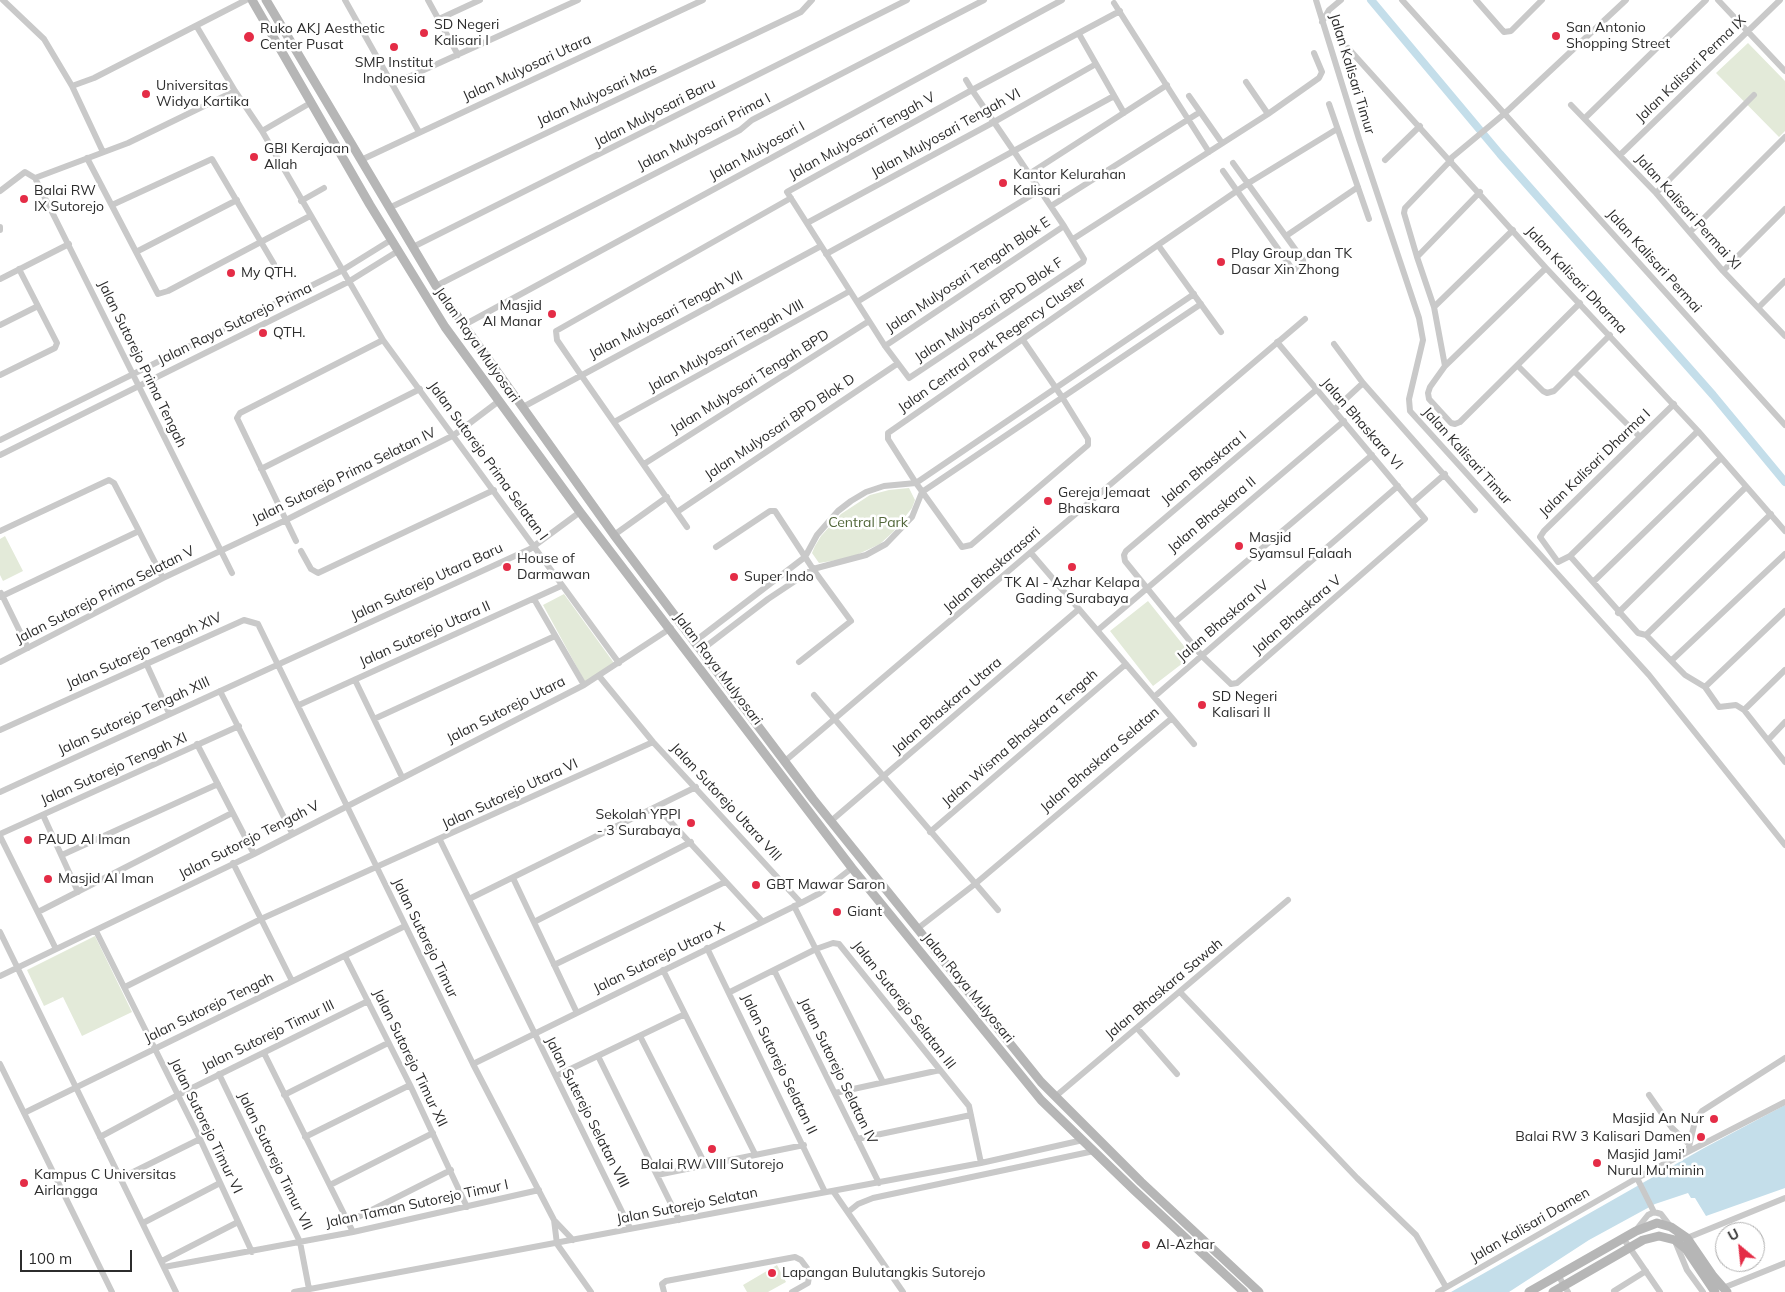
<!DOCTYPE html>
<style>
body{margin:0}
#map{position:relative;width:1785px;height:1292px;overflow:hidden;background:#fff;font-family:Mulish,sans-serif}
canvas{display:block}
.north{position:absolute;left:1715px;top:1222px;width:50px;height:50px;box-sizing:border-box;background:#fff;border:1px solid #ababab;border-radius:50%;rotate:332deg;font-size:14px;font-weight:700;line-height:20px;text-align:center;color:#2c2c2c}
.north::after{content:'';display:block;margin:auto;width:18px;height:22px;background:#e42c46;clip-path:polygon(50% 0,100% 100%,50% 72%,0 100%)}
.scale{position:absolute;left:20px;top:1250px;width:112px;height:22px;box-sizing:border-box;border:2px solid #2c2c2c;border-top:0;padding-left:6px;font-size:15px;line-height:18px;white-space:nowrap;color:#2c2c2c;-webkit-text-stroke:4px #fff;paint-order:stroke}
</style>
<div id="map">
<canvas width="1785" height="1292"></canvas>
<div class="north">U</div>
<div class="scale">100 m</div>
</div>
<script>
const context = document.querySelector('canvas').getContext('2d');
context.lineJoin = 'round';
function fillPath(path, color) { context.fillStyle = color; context.fill(path, 'evenodd'); }
const toPath = rows => new Path2D(rows.map(r => 'M' + r).join(''));
function stroke(path, color, width, dash) { context.strokeStyle = color; context.lineWidth = width; context.lineCap = dash ? 'butt' : 'round'; context.setLineDash(dash || []); context.stroke(path); }
function label(font, color, halo, rows, align = 'center') {
  context.font = font + ' Mulish,sans-serif'; context.lineWidth = 5; context.setLineDash([]); context.textBaseline = 'middle'; context.strokeStyle = halo; context.fillStyle = color; for (const [text, x, y, turn = 0] of rows) {
    context.save(); context.translate(x, y); context.rotate((+turn || 0) * Math.PI / 180); context.textAlign = isNaN(turn) ? turn : align; if (halo) context.strokeText(text, 0, 0); context.fillText(text, 0, 0); context.restore();
  }
}
fillPath(toPath([
 [1748,43,1785,81,1785,131,1779,137,1716,73],
 [909,488,915,500,912,508,893,532,880,544,850,558,819,563,812,553,815,546,821,536,841,514,870,495,889,490],
 [5,536,23,571,3,581,0,575,0,539],
 [564,594,614,663,585,682,543,605],
 [1148,601,1192,656,1153,686,1110,631],
 [95,936,132,1012,82,1036,63,997,44,1006,27,970],
 [777,1265,786,1282,768,1292,747,1292,743,1285]
]), '#e3ead9');
fillPath(toPath([
 [1785,1105,1785,1188,1706,1216,1695,1198,1691,1198,1688,1193,1655,1204,1589,1240,1509,1292,1451,1292,1704,1148]
]), '#c4deea');
stroke(toPath([
 [1371,0,1500,154,1713,395,1785,482]
]), '#c4deea', 8);
stroke(toPath([
 [3,0,44,39,72,86,94,78,246,0],
 [345,0,419,132],
 [428,0,458,55],
 [1316,0,1359,139,1419,318,1423,340,1409,399,1410,411,1649,675,1785,845],
 [1402,0,1785,425],
 [1476,0,1504,32,1511,31,1542,0],
 [1718,0,1785,71],
 [1114,3,1209,152],
 [439,19,480,0],
 [1322,22,1329,10,1341,0],
 [197,27,235,91,262,131,383,340,619,663],
 [1079,34,1124,113],
 [1348,48,1546,268,1698,431,1785,531],
 [966,80,972,90,1013,150,1064,226,1084,259,1083,262,909,378,885,346,787,192,972,90,1120,11],
 [1246,82,1268,114],
 [393,84,578,0],
 [72,86,103,152],
 [1189,96,1222,143],
 [1329,104,1369,219],
 [1571,105,1656,193,1723,271,1785,336],
 [1585,118,1706,0],
 [262,131,312,102],
 [1620,155,1780,0],
 [87,158,158,294,168,291,310,216],
 [1450,159,1504,114,1626,0],
 [361,160,703,0],
 [1385,160,1420,126],
 [1223,171,1293,270,1304,266,1303,260,1233,163],
 [1029,174,1167,85],
 [35,178,128,143,235,91],
 [0,191,25,172,35,178,232,573],
 [1656,193,1754,95],
 [301,201,324,188],
 [112,205,212,159,274,264],
 [1051,206,1200,112],
 [389,208,801,12,812,0],
 [807,223,994,122,1096,64],
 [0,227,0,230],
 [1690,232,1785,137],
 [1286,236,1358,187],
 [1073,239,1268,114,1319,78,1322,72,1314,53],
 [1158,245,1221,332],
 [413,247,907,0],
 [136,252,237,200],
 [826,254,1114,96],
 [1417,257,1404,213,1405,208,1451,160],
 [1546,268,1445,366,1430,387,1428,393,1429,399,1451,423,1455,424,1460,422,1580,303],
 [1723,271,1785,209],
 [0,279,69,244],
 [436,286,740,130,752,120,984,0],
 [857,302,1040,190],
 [1434,307,1417,257,1480,192],
 [1759,307,1785,281],
 [0,325,38,306],
 [464,325,1062,0],
 [1610,335,1574,371,1640,437],
 [1023,340,1062,397,1088,439,1088,445,971,545,962,547,916,483,888,439,888,433,1158,245,1247,184,1337,129],
 [1277,342,1425,519,1237,683,1231,684,1202,656,1125,561,1124,555,1126,551,1316,390],
 [1334,344,1363,383,1475,510],
 [885,346,1064,226],
 [1445,366,1434,307,1513,230],
 [1519,367,1543,391,1547,393,1554,391,1574,371],
 [0,375,55,348,57,343,19,269],
 [523,407,821,246],
 [1334,410,1363,383],
 [614,422,850,291],
 [0,440,341,271,391,240],
 [0,455,348,282,398,251],
 [644,464,869,321],
 [261,469,420,389],
 [1413,502,1445,474],
 [677,512,897,364],
 [687,527,581,375,557,340,556,331,791,198],
 [0,531,109,480,114,483,139,531],
 [614,535,667,497],
 [296,541,237,418,240,413,383,340],
 [716,547,770,511,775,511,813,569,851,621,799,662],
 [301,551,311,569,318,573,494,490],
 [1570,556,1698,431],
 [1593,582,1720,459],
 [1,593,28,648],
 [0,597,139,531,163,578],
 [534,599,584,685],
 [1785,611,1705,687,1719,707,1736,705,1744,710,1785,762],
 [1618,613,1746,487],
 [1175,622,1372,455],
 [1098,630,1344,421],
 [1646,635,1638,633,1570,556,1558,562,1540,537,1544,531,1674,404],
 [1646,635,1771,514],
 [1646,635,1685,675,1705,687],
 [694,642,805,557,817,535,838,511,851,501,866,492,884,486,916,483,1194,294],
 [700,651,768,599,813,569,866,555,886,544,912,517,922,492,1201,304],
 [1672,660,1785,554],
 [0,662,163,578,286,520,454,435,499,401],
 [146,663,169,713],
 [599,676,653,742,801,903],
 [355,680,402,777],
 [220,691,292,833],
 [814,695,998,910],
 [1154,697,1398,486],
 [299,705,561,586],
 [1744,710,1785,670],
 [1172,718,1194,744],
 [374,719,555,636],
 [0,730,244,620,258,624,473,1064,554,1220,573,1240],
 [1769,739,1785,722],
 [197,744,254,854],
 [785,761,1305,319],
 [0,792,530,549,580,512],
 [657,807,762,921],
 [43,815,78,892],
 [831,821,1079,609],
 [930,832,1126,664],
 [0,834,239,726],
 [0,836,56,949],
 [440,840,630,1228],
 [62,855,218,784],
 [233,863,292,981],
 [513,878,577,1013],
 [469,899,696,787],
 [794,906,883,1082],
 [38,912,232,813],
 [534,922,691,842],
 [917,929,975,884,1172,718,1031,553],
 [96,931,200,1139,252,1252],
 [0,932,176,1292],
 [707,948,825,1192],
 [345,956,410,1085,467,1207],
 [554,965,725,882],
 [663,970,755,1154],
 [774,970,879,1183],
 [0,976,254,854,584,685,671,628],
 [125,987,261,919,653,742],
 [730,992,816,949,833,943,839,944,969,1106,981,1163],
 [1180,992,1357,1178,1416,1235,1446,1287],
 [1137,1028,1177,1074],
 [640,1036,705,1164],
 [264,1053,353,1232],
 [598,1056,679,1220],
 [0,1064,112,1292],
 [473,1064,801,903,820,893,852,868],
 [219,1074,300,1242,309,1289],
 [556,1076,685,1014],
 [835,1093,940,1070],
 [284,1095,388,1043],
 [1649,1095,1672,1128,1689,1144],
 [1056,1096,1288,900],
 [24,1113,405,926],
 [100,1137,178,1095,368,1001],
 [305,1137,410,1085],
 [857,1139,971,1115],
 [1688,1151,1695,1121,1702,1111,1785,1058],
 [657,1175,804,1145],
 [121,1178,200,1139],
 [1637,1178,1654,1212],
 [330,1185,433,1133],
 [833,1191,903,1292],
 [848,1212,858,1204,873,1198,1094,1151],
 [554,1220,557,1244],
 [348,1222,451,1170],
 [143,1223,220,1183],
 [1636,1230,1648,1215,1654,1212,1661,1214,1671,1227],
 [1623,1238,1660,1292],
 [1687,1238,1785,1198],
 [1675,1241,1687,1270,1703,1292],
 [557,1244,591,1292],
 [162,1261,238,1222],
 [164,1267,353,1232,539,1190],
 [1558,1275,1568,1292],
 [1723,1288,1785,1263],
 [1614,1291,1646,1271],
 [294,1292,981,1163,1083,1140],
 [664,1292,662,1284,666,1281,795,1257,801,1260,807,1268,809,1277,808,1283,792,1292],
 [1438,1292,1637,1178,1785,1102]
]), '#c9c9c9', 6);
stroke(toPath([
 [252,0,370,205,445,327,580,512,852,868,1041,1100,1134,1190,1244,1292],
 [266,0,436,286,614,535,813,799,1041,1082,1141,1182,1259,1292],
 [1529,1292,1636,1231,1657,1223,1671,1227,1687,1238,1713,1276,1727,1292],
 [1553,1292,1643,1240,1659,1236,1675,1240,1686,1249,1715,1292]
]), '#b6b6b6', 9);
for (const [x, y, r, color] of [
 [424,33,5,"#e42c46"],
 [1556,36,5,"#e42c46"],
 [249,37,6,"#e42c46"],
 [394,47,5,"#e42c46"],
 [146,94,5,"#e42c46"],
 [254,157,5,"#e42c46"],
 [1003,183,5,"#e42c46"],
 [24,199,5,"#e42c46"],
 [1221,262,5,"#e42c46"],
 [231,273,5,"#e42c46"],
 [552,314,5,"#e42c46"],
 [263,333,5,"#e42c46"],
 [1048,501,5,"#e42c46"],
 [1239,546,5,"#e42c46"],
 [507,567,5,"#e42c46"],
 [1072,567,5,"#e42c46"],
 [734,577,5,"#e42c46"],
 [1202,705,5,"#e42c46"],
 [691,823,5,"#e42c46"],
 [28,840,5,"#e42c46"],
 [48,879,5,"#e42c46"],
 [756,885,5,"#e42c46"],
 [837,912,5,"#e42c46"],
 [1714,1119,5,"#e42c46"],
 [1701,1137,5,"#e42c46"],
 [712,1149,5,"#e42c46"],
 [1597,1163,5,"#e42c46"],
 [24,1183,5,"#e42c46"],
 [1146,1245,5,"#e42c46"],
 [772,1273,5,"#e42c46"]
]) { const dot = new Path2D(); dot.arc(x, y, r, 0, 2 * Math.PI); context.fillStyle = color; context.fill(dot); stroke(dot, '#fff', 2); }
label('14px', '#2c2c2c', '#fff', [
 ["SD Negeri",434,25],
 ["Kalisari I",434,41],
 ["San Antonio",1566,28],
 ["Shopping Street",1566,44],
 ["Ruko AKJ Aesthetic",260,29],
 ["Center Pusat",260,45],
 ["SMP Institut",394,63,"center"],
 ["Indonesia",394,79,"center"],
 ["Universitas",156,86],
 ["Widya Kartika",156,102],
 ["GBI Kerajaan",264,149],
 ["Allah",264,165],
 ["Kantor Kelurahan",1013,175],
 ["Kalisari",1013,191],
 ["Balai RW",34,191],
 ["IX Sutorejo",34,207],
 ["Play Group dan TK",1231,254],
 ["Dasar Xin Zhong",1231,270],
 ["My QTH.",241,273],
 ["Masjid",542,306,"right"],
 ["Al Manar",542,322,"right"],
 ["QTH.",273,333],
 ["Gereja Jemaat",1058,493],
 ["Bhaskara",1058,509],
 ["Masjid",1249,538],
 ["Syamsul Falaah",1249,554],
 ["House of",517,559],
 ["Darmawan",517,575],
 ["Super Indo",744,577],
 ["TK Al - Azhar Kelapa",1072,583,"center"],
 ["Gading Surabaya",1072,599,"center"],
 ["SD Negeri",1212,697],
 ["Kalisari II",1212,713],
 ["Sekolah YPPI",681,815,"right"],
 ["- 3 Surabaya",681,831,"right"],
 ["PAUD Al Iman",38,840],
 ["Masjid Al Iman",58,879],
 ["GBT Mawar Saron",766,885],
 ["Giant",847,912],
 ["Masjid An Nur",1704,1119,"right"],
 ["Balai RW 3 Kalisari Damen",1691,1137,"right"],
 ["Masjid Jami'",1607,1155],
 ["Nurul Mu'minin",1607,1171],
 ["Balai RW VIII Sutorejo",712,1165,"center"],
 ["Kampus C Universitas",34,1175],
 ["Airlangga",34,1191],
 ["Al-Azhar",1156,1245],
 ["Lapangan Bulutangkis Sutorejo",782,1273]
], 'left');
label('14px', '#2c2c2c', '#fff', [
 ["Jalan Mulyosari Utara",527,68,-25],
 ["Jalan Kalisari Perma IX",1691,69,-44],
 ["Jalan Kalisari Timur",1352,74,73],
 ["Jalan Mulyosari Mas",597,95,-25],
 ["Jalan Mulyosari Baru",655,113,-27],
 ["Jalan Mulyosari Prima I",704,132,-28],
 ["Jalan Mulyosari Tengah VI",946,133,-29],
 ["Jalan Mulyosari Tengah V",862,136,-29],
 ["Jalan Mulyosari I",757,151,-29],
 ["Jalan Kalisari Permai XI",1688,212,48],
 ["Jalan Kalisari Permai",1654,261,48],
 ["Jalan Mulyosari Tengah Blok E",968,275,-34],
 ["Jalan Kalisari Dharma",1576,280,47],
 ["Jalan Mulyosari BPD Blok F",989,310,-34],
 ["Jalan Mulyosari Tengah VII",666,315,-28],
 ["Jalan Raya Sutorejo Prima",235,324,-26],
 ["Jalan Raya Mulyosari",477,345,55],
 ["Jalan Central Park Regency Cluster",992,345,-35],
 ["Jalan Mulyosari Tengah VIII",726,346,-29],
 ["Jalan Sutorejo Prima Tengah",142,364,64],
 ["Jalan Mulyosari Tengah BPD",750,382,-32],
 ["Jalan Bhaskara VI",1362,424,49],
 ["Jalan Mulyosari BPD Blok D",780,427,-34],
 ["Jalan Kalisari Timur",1467,456,48],
 ["Jalan Sutorejo Prima Selatan I",488,461,54],
 ["Jalan Kalisari Dharma I",1595,463,-44],
 ["Jalan Bhaskara I",1204,468,-40],
 ["Jalan Sutorejo Prima Selatan IV",344,476,-26],
 ["Jalan Bhaskara II",1212,515,-40],
 ["Jalan Bhaskarasari",992,570,-41],
 ["Jalan Sutorejo Utara Baru",427,582,-25],
 ["Jalan Sutorejo Prima Selatan V",105,595,-27],
 ["Jalan Bhaskara V",1297,615,-41],
 ["Jalan Bhaskara IV",1223,621,-41],
 ["Jalan Sutorejo Utara II",425,634,-24],
 ["Jalan Sutorejo Tengah XIV",144,651,-24],
 ["Jalan Raya Mulyosari",718,669,53],
 ["Jalan Bhaskara Utara",947,706,-41],
 ["Jalan Sutorejo Utara",506,710,-27],
 ["Jalan Sutorejo Tengah XIII",134,716,-25],
 ["Jalan Wisma Bhaskara Tengah",1020,738,-41],
 ["Jalan Bhaskara Selatan",1100,760,-41],
 ["Jalan Sutorejo Tengah XI",114,769,-24],
 ["Jalan Sutorejo Utara VI",510,794,-25],
 ["Jalan Sutorejo Utara VIII",726,802,47],
 ["Jalan Sutorejo Tengah V",249,840,-27],
 ["Jalan Sutorejo Timur",425,938,64],
 ["Jalan Sutorejo Utara X",659,958,-26],
 ["Jalan Raya Mulyosari",968,988,51],
 ["Jalan Bhaskara Sawah",1164,989,-40],
 ["Jalan Sutorejo Selatan III",904,1005,52],
 ["Jalan Sutorejo Tengah",209,1008,-26],
 ["Jalan Sutorejo Timur III",268,1036,-26],
 ["Jalan Sutorejo Timur XII",410,1058,64],
 ["Jalan Sutorejo Selatan II",779,1064,64],
 ["Jalan Sutorejo Selatan IV",838,1071,64],
 ["Jalan Suterejo Selatan VIII",587,1112,63],
 ["Jalan Sutorejo Timur VI",206,1126,64],
 ["Jalan Sutorejo Timur VII",275,1161,64],
 ["Jalan Taman Sutorejo Timur I",417,1204,-12],
 ["Jalan Sutorejo Selatan",687,1206,-11],
 ["Jalan Kalisari Damen",1530,1225,-30]
]);
label('14px', '#52673a', '#fff', [
 ["Central Park",868,523]
]);
</script>
